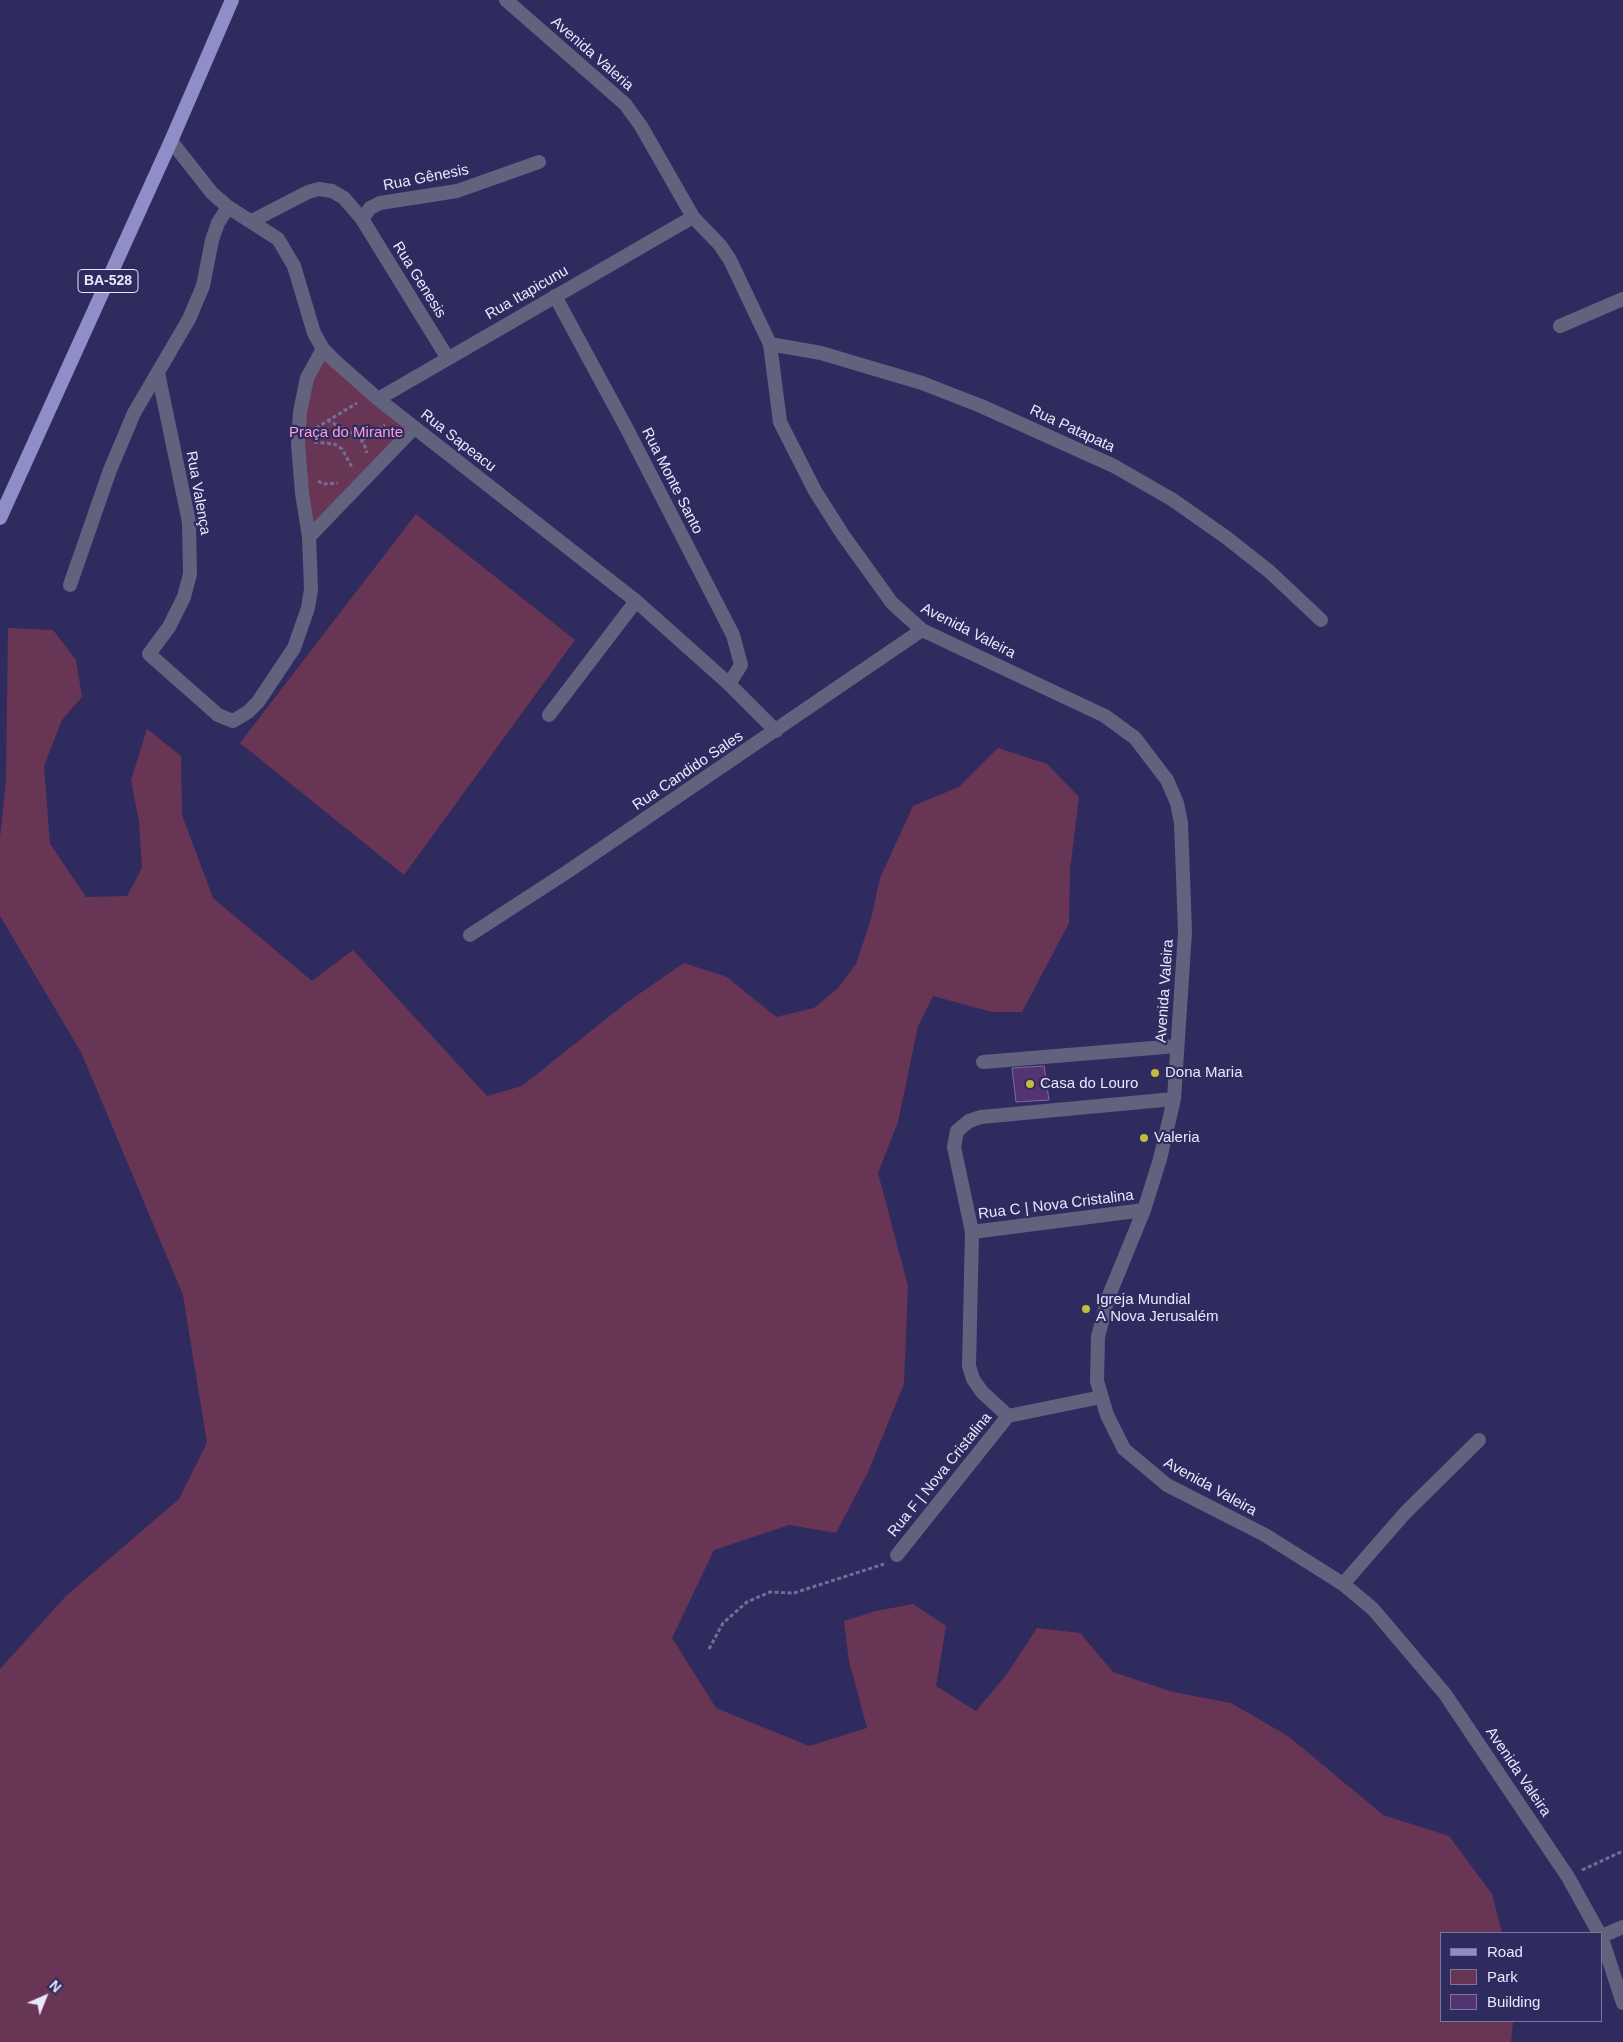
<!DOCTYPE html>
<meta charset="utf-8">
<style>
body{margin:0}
#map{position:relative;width:1623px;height:2042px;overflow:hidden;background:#302b5f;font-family:Helvetica,sans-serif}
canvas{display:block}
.legend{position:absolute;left:1440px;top:1932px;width:162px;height:90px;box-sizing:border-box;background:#302b5f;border:1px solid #7a779e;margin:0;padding:6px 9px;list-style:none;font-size:15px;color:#e8e8fd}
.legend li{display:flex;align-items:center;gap:10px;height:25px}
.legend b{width:25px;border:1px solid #7a779e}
.north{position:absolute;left:20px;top:1972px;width:50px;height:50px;-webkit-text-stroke:4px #302b5f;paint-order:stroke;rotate:44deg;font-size:14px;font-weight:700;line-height:20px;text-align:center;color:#e8e8fd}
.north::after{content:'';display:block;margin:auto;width:18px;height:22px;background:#e8e8fd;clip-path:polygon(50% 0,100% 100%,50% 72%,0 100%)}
</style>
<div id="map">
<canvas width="1623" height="2042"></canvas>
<ul class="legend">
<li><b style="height:6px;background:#908ec9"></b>Road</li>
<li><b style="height:14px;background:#693554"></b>Park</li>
<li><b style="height:14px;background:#523470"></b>Building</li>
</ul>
<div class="north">N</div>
</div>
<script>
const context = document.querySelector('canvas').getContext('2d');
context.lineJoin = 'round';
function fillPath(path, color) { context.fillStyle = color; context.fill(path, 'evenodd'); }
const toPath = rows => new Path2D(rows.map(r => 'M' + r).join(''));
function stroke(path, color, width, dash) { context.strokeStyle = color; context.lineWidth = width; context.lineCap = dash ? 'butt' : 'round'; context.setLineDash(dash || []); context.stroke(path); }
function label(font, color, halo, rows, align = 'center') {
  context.font = font + ' Helvetica,sans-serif'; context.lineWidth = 4.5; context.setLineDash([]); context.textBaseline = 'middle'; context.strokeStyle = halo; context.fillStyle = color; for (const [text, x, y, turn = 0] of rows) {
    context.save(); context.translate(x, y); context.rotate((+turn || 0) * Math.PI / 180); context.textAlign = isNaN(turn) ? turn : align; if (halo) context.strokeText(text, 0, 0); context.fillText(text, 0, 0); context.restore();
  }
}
fillPath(toPath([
 [323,355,409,428,312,529,302,444,311,379],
 [416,514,575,640,404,875,240,743],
 [8,628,53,630,76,660,82,697,62,720,44,766,50,844,86,897,127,896,142,868,139,821,131,780,147,729,181,756,182,815,213,898,312,981,353,950,487,1096,522,1086,626,1003,684,963,727,977,776,1017,814,1008,838,988,856,964,871,919,880,878,913,806,959,787,998,748,1047,764,1079,797,1070,869,1069,923,1022,1012,992,1012,933,996,918,1026,898,1122,878,1173,908,1286,904,1384,868,1472,836,1533,789,1525,714,1550,672,1638,716,1708,809,1746,867,1728,849,1661,844,1621,876,1611,913,1604,946,1626,936,1686,976,1711,1007,1674,1037,1628,1080,1633,1113,1672,1173,1692,1231,1703,1288,1736,1383,1815,1449,1836,1492,1894,1502,1933,1442,1933,1442,2021,1513,2021,1511,2042,0,2042,0,1669,66,1596,179,1499,207,1443,183,1295,81,1052,0,916,0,838,6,780]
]), '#693554');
const building = toPath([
 [1044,1066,1049,1100,1016,1102,1012,1068,1044,1066]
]);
fillPath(building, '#523470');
stroke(building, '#8369a1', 1);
stroke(toPath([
 [327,420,358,436,364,444,367,453],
 [316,428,357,403],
 [362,440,385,425],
 [314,442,334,444,342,449,353,469],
 [318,481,323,484,338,483],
 [709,1649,723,1623,747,1602,770,1592,794,1593,884,1564],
 [1582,1870,1623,1851]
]), '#726e97', 3, [4, 2.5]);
stroke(toPath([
 [506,0,625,104,641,126,693,217,720,245,730,260,770,344,780,422,815,491,843,535,892,603,922,630,1105,716,1135,738,1167,780,1177,803,1181,823,1185,932,1174,1099,1160,1159,1144,1210,1108,1298,1098,1337,1097,1381,1107,1415,1124,1449,1167,1485,1265,1535,1343,1584,1373,1609,1445,1694,1568,1877,1599,1933],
 [171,141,212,193,228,207,278,239,294,266,314,333,323,349,335,361,378,399,636,601,729,684,776,731],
 [362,219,370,208,380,203,457,191,539,162],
 [252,221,308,192,319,189,332,191,344,198,362,219,447,357],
 [555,296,627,429,733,635,741,665,729,684],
 [1560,326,1623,299],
 [770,344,821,353,922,383,981,406,1114,466,1173,500,1227,538,1270,572,1321,620],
 [158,373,189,522,190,574,184,597,169,627,149,654,218,715,233,721,248,712,258,702,294,648,308,608,311,589,309,537,302,493,298,443,300,412,307,378,323,349],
 [378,399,693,217],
 [309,537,414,428],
 [70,585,110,470,134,413,189,319,203,286,212,240,218,223,228,207],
 [549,715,636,601],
 [470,935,567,872,922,630],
 [983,1062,1177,1046],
 [972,1232,1144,1210],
 [1008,1416,982,1392,973,1379,969,1366,972,1232,954,1147,957,1131,969,1121,981,1117,1174,1099],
 [1008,1416,1101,1397],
 [897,1555,1008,1416],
 [1343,1584,1405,1513,1479,1440],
 [1602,1936,1623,1927],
 [1602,1939,1623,2003]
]), '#62627f', 14);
stroke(toPath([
 [0,518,171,141,232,0]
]), '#908ec9', 14);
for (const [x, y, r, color] of [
 [1155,1073,5,"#c5bc3d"],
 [1030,1084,5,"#c5bc3d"],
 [1144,1138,5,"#c5bc3d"],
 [1086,1309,5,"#c5bc3d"]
]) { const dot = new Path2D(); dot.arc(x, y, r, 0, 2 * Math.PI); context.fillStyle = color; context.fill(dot); stroke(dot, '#302b5f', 2); }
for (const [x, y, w] of [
 [108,281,60]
]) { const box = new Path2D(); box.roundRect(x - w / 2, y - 11.5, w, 23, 4); context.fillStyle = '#302b5f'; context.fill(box); stroke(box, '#e8e8fd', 1); }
label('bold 14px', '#e8e8fd', null, [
 ["BA-528",108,281]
]);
label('15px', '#e8e8fd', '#302b5f', [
 ["Avenida Valeria",592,54,41],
 ["Rua Gênesis",426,178,-11],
 ["Rua Genesis",419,280,58],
 ["Rua Itapicunu",527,293,-30],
 ["Rua Patapata",1072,429,25],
 ["Rua Sapeacu",458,441,38],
 ["Rua Monte Santo",672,481,63],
 ["Rua Valença",198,493,80],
 ["Avenida Valeira",968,631,27],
 ["Rua Candido Sales",688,771,-34],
 ["Avenida Valeira",1165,991,-86],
 ["Rua C | Nova Cristalina",1056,1205,-7],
 ["Rua F | Nova Cristalina",940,1475,-51],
 ["Avenida Valeira",1210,1487,29],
 ["Avenida Valeira",1518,1772,56]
]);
label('15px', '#ff9ed5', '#302b5f', [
 ["Praça do Mirante",346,433]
]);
label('15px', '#e8e8fd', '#302b5f', [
 ["Dona Maria",1165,1073],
 ["Casa do Louro",1040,1084],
 ["Valeria",1154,1138],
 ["Igreja Mundial",1096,1300],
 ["A Nova Jerusalém",1096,1317]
], 'left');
</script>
